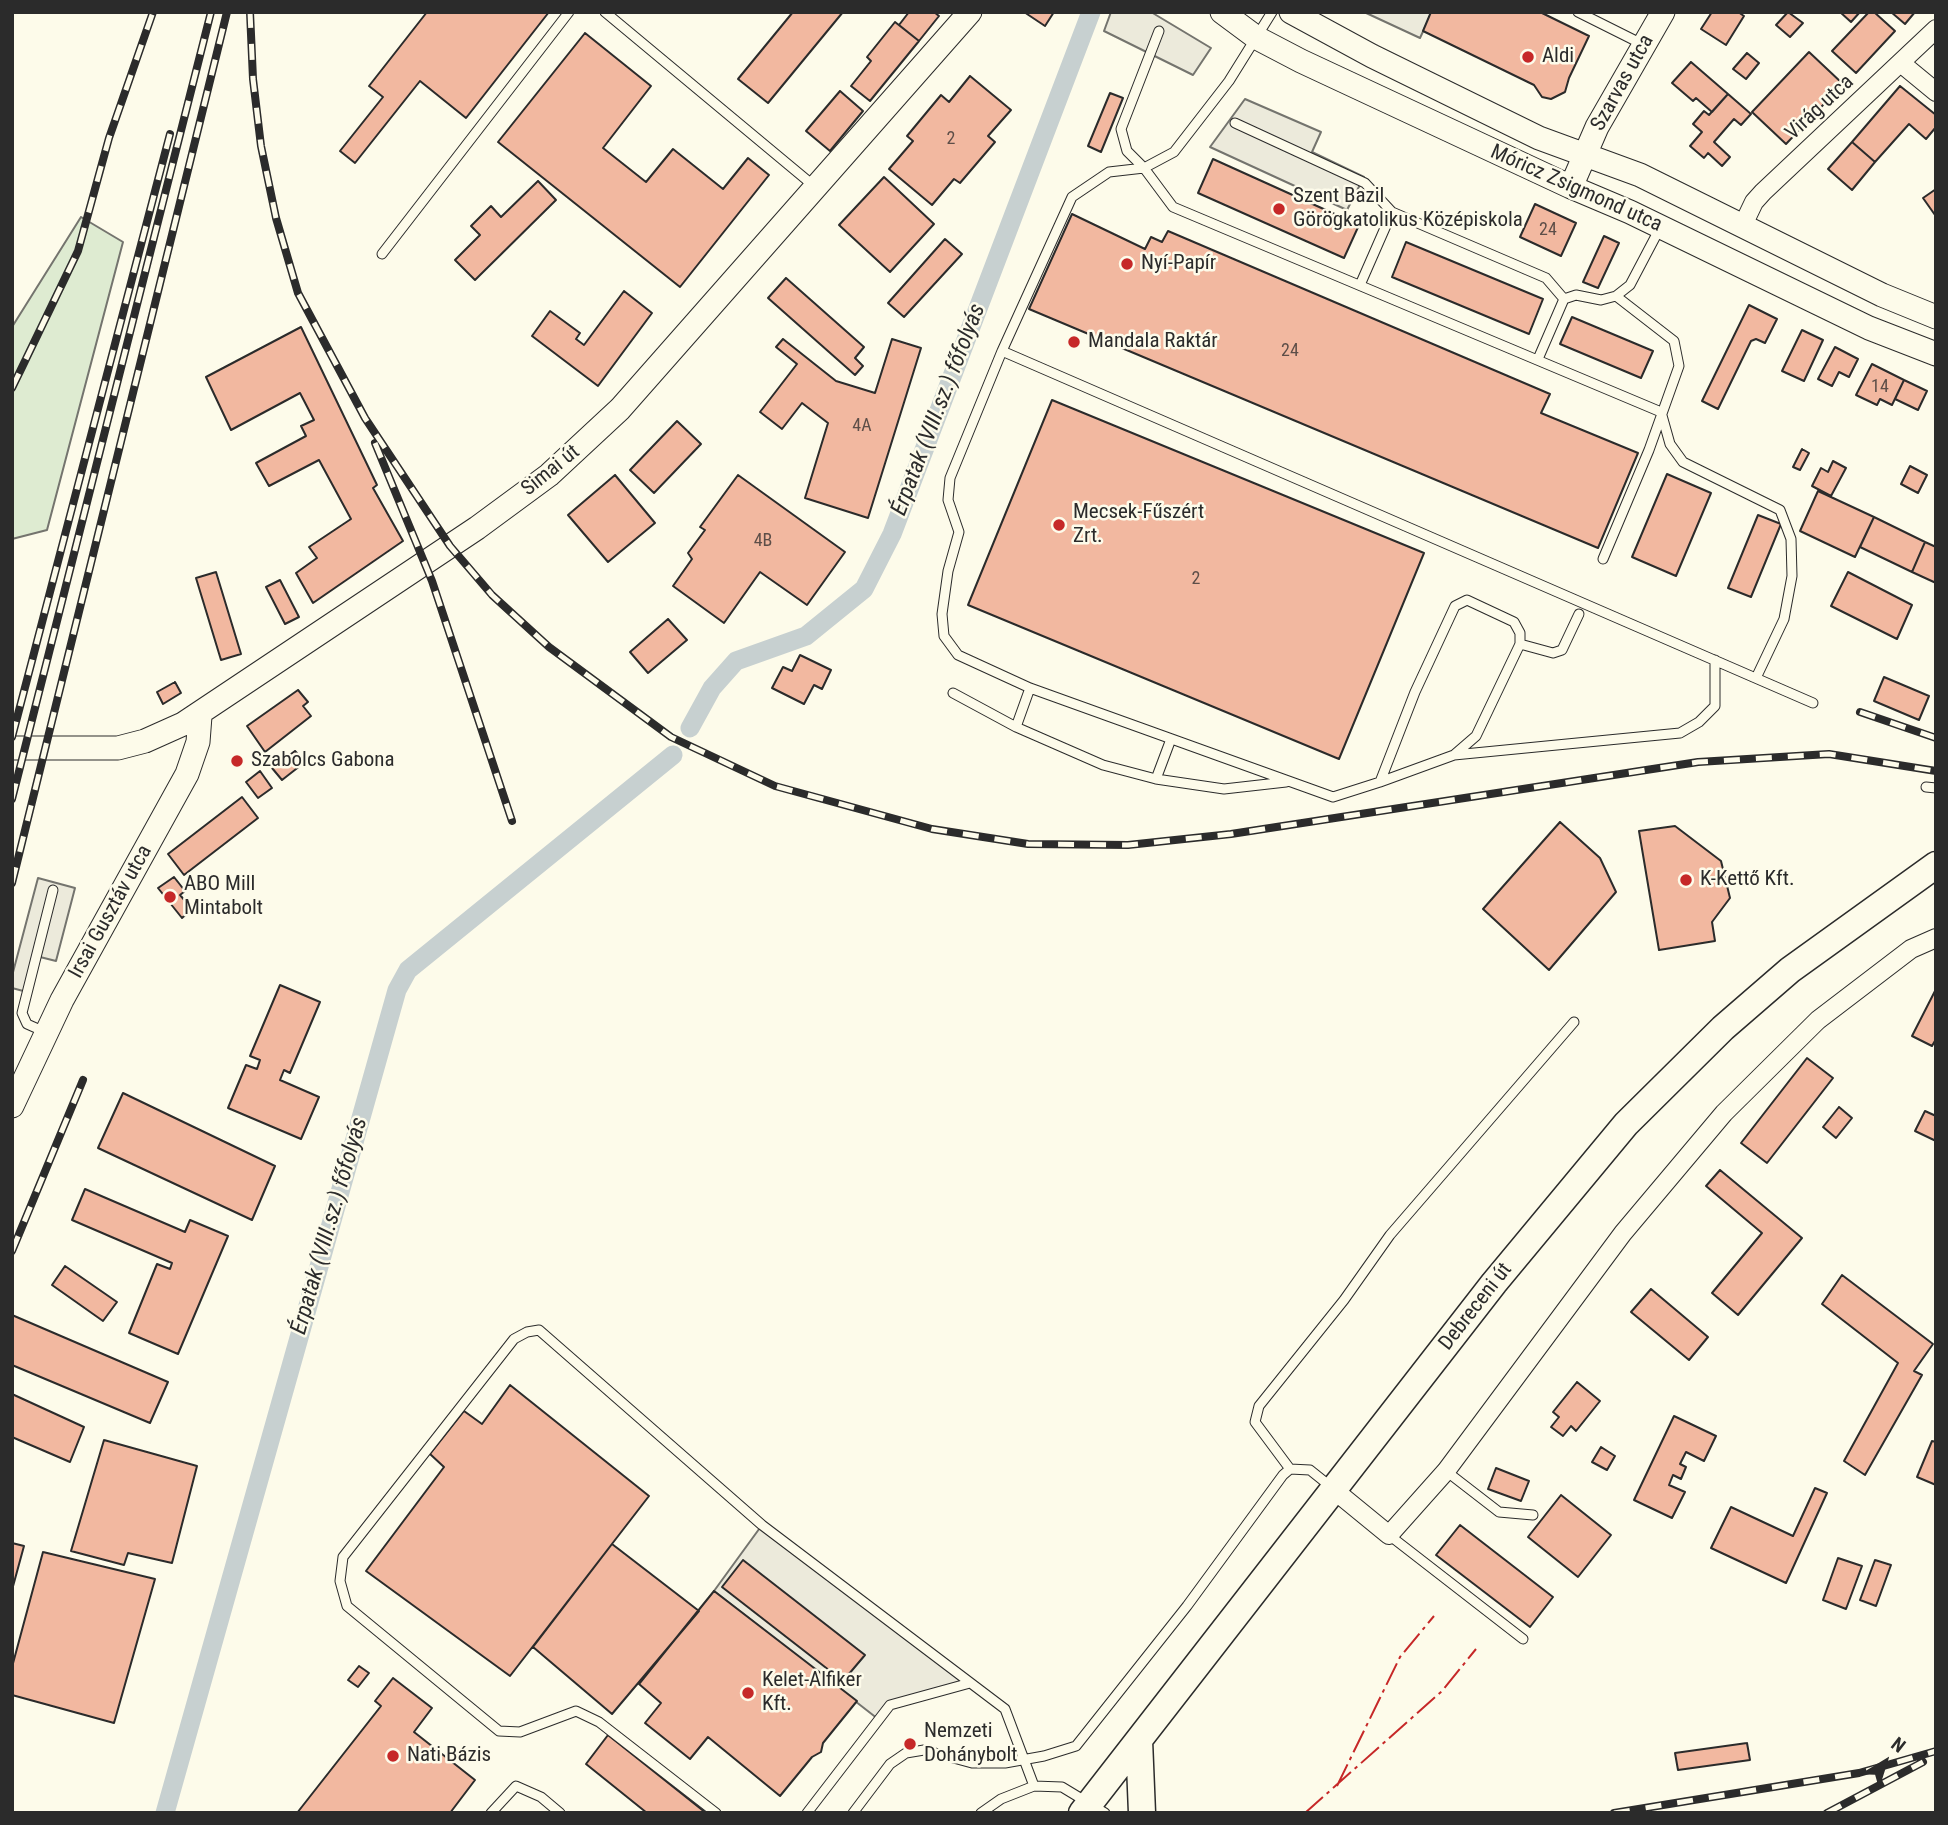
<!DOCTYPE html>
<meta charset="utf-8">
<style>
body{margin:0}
#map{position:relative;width:1948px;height:1825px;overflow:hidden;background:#fdfbea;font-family:"Roboto Condensed",sans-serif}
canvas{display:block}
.frame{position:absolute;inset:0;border:14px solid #2b2b2b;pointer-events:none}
.north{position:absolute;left:1850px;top:1727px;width:70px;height:70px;-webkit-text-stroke:5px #fdfbea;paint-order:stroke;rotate:38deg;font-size:19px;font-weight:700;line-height:28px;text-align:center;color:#2b2b2b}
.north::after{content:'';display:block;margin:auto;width:24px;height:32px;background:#2b2b2b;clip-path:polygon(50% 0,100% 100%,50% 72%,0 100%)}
</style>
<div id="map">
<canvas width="1948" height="1825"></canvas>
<div class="frame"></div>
<div class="north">N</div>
</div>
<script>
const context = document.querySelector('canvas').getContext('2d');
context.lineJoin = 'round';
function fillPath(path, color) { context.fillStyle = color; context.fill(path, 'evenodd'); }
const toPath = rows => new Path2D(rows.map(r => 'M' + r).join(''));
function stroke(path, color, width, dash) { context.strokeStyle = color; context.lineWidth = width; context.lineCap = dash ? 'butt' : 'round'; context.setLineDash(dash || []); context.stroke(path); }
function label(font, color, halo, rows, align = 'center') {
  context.font = font + ' "Roboto Condensed",sans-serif'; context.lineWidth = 5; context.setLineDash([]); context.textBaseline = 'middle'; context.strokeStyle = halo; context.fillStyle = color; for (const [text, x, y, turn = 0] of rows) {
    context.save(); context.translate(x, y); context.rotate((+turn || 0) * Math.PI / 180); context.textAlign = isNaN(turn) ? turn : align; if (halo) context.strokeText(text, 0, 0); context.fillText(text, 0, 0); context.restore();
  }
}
const green = toPath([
 [81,217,123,242,47,530,12,539,12,327,81,217]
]);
fillPath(green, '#deebd1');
stroke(green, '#74746e', 2);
const parking = toPath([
 [1111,12,1151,12,1211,48,1193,75,1104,31,1111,12],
 [1364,12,1432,12,1420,38,1364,12],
 [1245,99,1321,132,1312,152,1364,177,1347,210,1210,147,1245,99],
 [38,878,75,888,56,961,36,956,27,992,12,988,12,976,38,878],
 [762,1525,970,1683,890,1705,878,1719,714,1591,762,1525]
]);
fillPath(parking, '#eceadb');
stroke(parking, '#74746e', 2);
stroke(toPath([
 [690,728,712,688,736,661,806,636,864,589,892,534,1091,12],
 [165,1813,397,990,408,970,673,755]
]), '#c7d0d0', 19);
const building = toPath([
 [427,12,549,12,466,118,420,81,355,163,340,151,383,97,369,86,427,12],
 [793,12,843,12,768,103,738,79,793,12],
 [909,12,934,12,939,16,919,41,899,25,909,12],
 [1024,12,1054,12,1045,26,1024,12],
 [1431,12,1540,12,1589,36,1569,78,1565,92,1551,99,1542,97,1534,85,1423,31,1431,12],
 [1712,12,1738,12,1744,16,1726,45,1701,29,1712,12],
 [1788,12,1803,23,1790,37,1776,25,1788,12],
 [1840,12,1860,12,1851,22,1840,12],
 [1869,12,1874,12,1895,31,1856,73,1832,51,1869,12],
 [1891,12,1915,12,1905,24,1891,12],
 [895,22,919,41,870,101,851,86,871,61,867,57,895,22],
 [585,33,651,86,603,148,646,182,673,149,723,189,748,158,769,175,680,287,498,142,585,33],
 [1809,52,1843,84,1786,144,1752,112,1809,52],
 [1747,53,1759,63,1746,79,1733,69,1747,53],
 [1691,62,1728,94,1712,112,1696,98,1693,101,1672,83,1691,62],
 [970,76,1011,110,988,136,995,142,960,183,954,179,932,205,889,169,913,141,907,136,941,95,949,102,970,76],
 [1900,86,1936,115,1936,127,1926,139,1909,124,1875,162,1852,142,1900,86],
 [840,91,863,111,830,151,806,131,840,91],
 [1110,93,1123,98,1101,152,1088,146,1110,93],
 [1728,94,1751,114,1741,125,1734,119,1714,142,1730,157,1722,166,1708,153,1704,158,1690,146,1702,132,1693,124,1704,111,1709,115,1728,94],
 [1852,142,1875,162,1852,190,1828,169,1852,142],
 [1213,159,1359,225,1344,258,1198,193,1213,159],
 [884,177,934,224,890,272,839,225,884,177],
 [538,181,556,200,475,280,455,260,480,235,471,226,491,206,501,217,538,181],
 [1936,189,1936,215,1935,215,1923,198,1936,189],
 [1535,204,1576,223,1561,256,1520,237,1535,204],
 [1072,214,1145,249,1151,237,1162,242,1168,231,1550,394,1541,413,1638,453,1598,548,1029,309,1072,214],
 [1604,236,1619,243,1598,288,1583,282,1604,236],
 [945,239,962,254,904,317,888,303,945,239],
 [1406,242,1543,299,1529,334,1392,277,1406,242],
 [786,278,864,347,855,358,863,366,855,375,768,298,786,278],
 [624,291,652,313,598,386,532,336,550,311,580,333,576,339,584,345,624,291],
 [1749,305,1777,319,1765,343,1756,339,1751,341,1718,409,1702,401,1749,305],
 [1572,317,1653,351,1641,378,1560,344,1572,317],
 [301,327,377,485,373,488,403,541,313,603,296,573,317,558,309,547,351,519,319,460,269,486,256,463,306,436,301,426,314,420,300,393,231,430,206,377,301,327],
 [1802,330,1823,340,1804,381,1782,371,1802,330],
 [783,339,836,381,875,393,892,339,921,348,868,518,805,498,828,423,802,403,782,429,760,412,797,364,776,347,783,339],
 [1835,347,1858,359,1849,377,1839,372,1832,386,1818,379,1835,347],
 [1872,364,1904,380,1892,405,1880,399,1877,405,1856,395,1872,364],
 [1904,380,1927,391,1918,410,1895,399,1904,380],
 [1052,400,1424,553,1339,759,968,605,1052,400],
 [677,421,701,444,654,493,630,470,677,421],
 [1802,449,1809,453,1800,470,1793,467,1802,449],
 [1833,461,1846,468,1831,496,1812,486,1821,468,1828,472,1833,461],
 [1910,466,1927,475,1918,493,1901,484,1910,466],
 [1667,474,1711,493,1676,576,1632,557,1667,474],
 [615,475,655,523,608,562,568,515,615,475],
 [738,475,845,552,807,605,760,572,724,623,673,586,692,559,688,553,705,530,700,527,738,475],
 [1818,491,1874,517,1855,557,1800,531,1818,491],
 [1758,515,1781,524,1751,597,1728,588,1758,515],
 [1874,517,1925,542,1912,572,1860,547,1874,517],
 [1925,542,1936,547,1936,583,1912,572,1925,542],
 [216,572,241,654,221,660,196,578,216,572],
 [1848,572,1912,605,1897,639,1831,606,1848,572],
 [280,580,299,617,285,624,266,587,280,580],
 [668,619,687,640,648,673,630,652,668,619],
 [800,655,831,670,822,689,814,685,804,704,772,688,783,667,792,671,800,655],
 [1884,677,1929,696,1919,720,1874,701,1884,677],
 [175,682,181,693,163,704,157,692,175,682],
 [298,690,308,702,303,706,311,716,265,752,247,726,298,690],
 [295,751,305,762,282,780,272,768,295,751],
 [260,771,272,788,258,798,246,782,260,771],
 [242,797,258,818,184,875,168,854,242,797],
 [1560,822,1600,858,1616,892,1549,970,1483,909,1560,822],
 [1675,826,1721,861,1730,898,1712,922,1715,941,1659,950,1639,831,1675,826],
 [174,877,185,891,180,895,192,909,182,918,158,888,174,877],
 [280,985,320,1002,290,1073,284,1070,280,1080,319,1097,301,1139,228,1108,246,1065,257,1069,260,1060,250,1056,280,985],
 [1936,989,1936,1039,1932,1046,1912,1036,1936,989],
 [1807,1058,1833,1078,1767,1163,1741,1143,1807,1058],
 [123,1093,275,1166,252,1220,98,1148,123,1093],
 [1839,1107,1852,1118,1836,1138,1823,1127,1839,1107],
 [1925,1111,1936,1116,1936,1141,1915,1131,1925,1111],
 [1720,1170,1802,1238,1738,1315,1712,1293,1762,1233,1706,1186,1720,1170],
 [85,1189,185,1232,190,1220,228,1236,178,1354,129,1333,157,1264,170,1269,172,1263,72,1220,85,1189],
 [65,1266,117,1302,103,1321,52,1285,65,1266],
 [1842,1275,1933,1344,1914,1371,1922,1375,1865,1475,1844,1461,1898,1363,1822,1304,1842,1275],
 [1651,1289,1708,1337,1689,1360,1631,1312,1651,1289],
 [12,1315,168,1382,150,1423,12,1365,12,1315],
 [1577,1382,1600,1401,1576,1431,1571,1426,1563,1436,1551,1427,1559,1417,1553,1412,1577,1382],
 [510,1385,649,1496,510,1676,366,1571,444,1467,430,1454,464,1411,482,1424,510,1385],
 [12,1394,84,1427,70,1462,12,1437,12,1394],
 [1674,1416,1716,1436,1704,1461,1686,1452,1680,1464,1686,1467,1681,1479,1673,1475,1669,1485,1685,1492,1672,1518,1634,1500,1674,1416],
 [104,1440,197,1466,172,1563,128,1553,124,1565,71,1551,104,1440],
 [1932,1441,1936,1442,1936,1485,1917,1477,1932,1441],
 [1601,1447,1615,1456,1607,1470,1592,1462,1601,1447],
 [1496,1468,1529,1481,1521,1501,1488,1489,1496,1468],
 [1815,1488,1827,1493,1786,1583,1711,1548,1731,1507,1793,1536,1815,1488],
 [1561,1495,1611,1535,1578,1577,1528,1537,1561,1495],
 [1460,1525,1553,1597,1530,1627,1436,1555,1460,1525],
 [12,1543,24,1546,12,1590,12,1543],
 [612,1544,699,1611,612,1714,533,1647,612,1544],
 [43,1552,155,1579,114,1723,12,1695,12,1667,43,1552],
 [1838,1558,1862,1566,1846,1609,1823,1600,1838,1558],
 [743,1560,865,1655,843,1681,722,1587,743,1560],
 [1875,1560,1891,1565,1876,1606,1860,1600,1875,1560],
 [714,1591,857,1701,823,1743,821,1752,812,1757,780,1796,708,1737,690,1759,645,1723,661,1703,639,1684,714,1591],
 [359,1666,369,1673,358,1687,348,1680,359,1666],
 [393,1678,432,1708,414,1732,475,1780,450,1813,297,1813,381,1706,375,1701,393,1678],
 [608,1735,706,1813,647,1813,586,1764,608,1735],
 [1747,1743,1750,1760,1678,1770,1675,1753,1747,1743]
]);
fillPath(building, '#f2b8a0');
stroke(building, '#2b2b2b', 2);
const lane = toPath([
 [605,12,814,186],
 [1272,12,1229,81,1174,152,1144,168,1109,172,1072,197,1002,351,950,478,948,500,959,532,948,571,942,614,944,636,958,655,1030,688,1333,797,1380,782,1415,692,1455,606,1467,600,1514,622,1520,633,1520,644,1476,736,1454,755],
 [1578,12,1642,44],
 [1159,31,1121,129,1127,151,1144,168,1173,207,1661,412,1670,444,1683,462,1780,510,1791,539,1792,576,1784,619,1756,678],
 [1235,123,1365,183,1392,212,1546,278,1564,299],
 [382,254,569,12],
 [1360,285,1392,212],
 [1002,351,1813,703],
 [1538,359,1564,299,1576,295,1601,300,1616,296,1630,285,1660,228],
 [1603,559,1649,450,1679,366,1674,341,1616,296],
 [1520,644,1553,653,1562,650,1579,614],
 [953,693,1016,727,1103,765,1156,779,1224,789,1286,782],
 [1016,727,1030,688],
 [1156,779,1171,739],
 [1380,782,1454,755,1680,733,1699,722,1715,706,1715,660],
 [1926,787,1936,788],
 [45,1032,27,1024,22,1013,53,890],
 [1290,1469,1255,1422,1259,1406,1344,1300,1390,1235,1574,1022],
 [1446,1471,1499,1512,1533,1515],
 [1389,1535,1523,1639],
 [491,1813,516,1786,541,1797,560,1813],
 [716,1813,599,1722,576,1711,520,1732,499,1731,347,1606,340,1581,343,1557,514,1339,527,1332,539,1330,762,1525,1005,1709,1034,1786],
 [807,1813,890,1705,970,1683],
 [853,1813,890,1764,906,1753,924,1750,972,1763,1005,1763,1044,1756,1076,1746,1187,1606,1283,1475,1290,1469,1310,1470,1330,1486],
 [981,1813,1001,1799,1034,1786,1062,1787,1105,1813]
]);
const street = toPath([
 [1902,64,1936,92],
 [1743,225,1754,202,1763,192,1936,29],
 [1334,1490,1389,1535,1446,1471,1623,1233,1724,1113,1818,1020,1911,949,1936,938]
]);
const secondary = toPath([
 [1222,12,1257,38,1301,61,1571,187,1630,212,1869,328,1936,354],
 [1291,12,1372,56,1539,138,1640,175,1882,295,1936,317],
 [1571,187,1597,127,1663,12],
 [12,748,118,748,145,741,183,724,477,528,549,475,620,409,970,12],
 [12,1106,62,1000,187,774,198,742,200,716]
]);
const primary = toPath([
 [1139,1740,1142,1813],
 [1082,1813,1494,1283,1626,1124,1723,1028,1790,970,1936,865]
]);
stroke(lane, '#2b2b2b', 11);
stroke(street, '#2b2b2b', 20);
stroke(secondary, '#2b2b2b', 25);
stroke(primary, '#2b2b2b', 29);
stroke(lane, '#fdfbea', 9);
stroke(street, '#fdfbea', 18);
stroke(secondary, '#fdfbea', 23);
stroke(primary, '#fdfbea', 26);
const rail = toPath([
 [250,12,253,79,261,146,276,218,298,293,365,418,450,546,492,595,549,647,671,737,775,786,932,829,1028,844,1128,845,1231,834,1698,762,1829,754,1936,771],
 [12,388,78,251,109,138,153,12],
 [375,443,432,581,512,821],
 [1860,712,1936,738],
 [12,737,170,134],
 [12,799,211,12],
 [12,883,227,12],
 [12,1251,83,1080],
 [1614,1813,1859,1773,1936,1751],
 [1827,1813,1923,1762]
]);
stroke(rail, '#2b2b2b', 8);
stroke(rail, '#fdfbea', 5, [16]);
stroke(toPath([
 [1337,1786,1400,1657,1434,1616],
 [1305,1813,1442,1691,1476,1649]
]), '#c62828', 2, [24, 5, 3.5, 5]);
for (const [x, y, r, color] of [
 [1528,57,7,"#c62828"],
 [1279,209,7,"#c62828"],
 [1127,264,7,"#c62828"],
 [1074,342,7,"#c62828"],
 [1059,525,7,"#c62828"],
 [237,761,7,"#c62828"],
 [1686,880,7,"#c62828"],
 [170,897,7,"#c62828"],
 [748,1693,7,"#c62828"],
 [910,1744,7,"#c62828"],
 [393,1756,7,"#c62828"]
]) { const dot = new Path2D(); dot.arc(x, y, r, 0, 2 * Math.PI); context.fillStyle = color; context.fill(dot); stroke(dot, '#fdfbea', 2.5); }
label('18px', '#5d4e48', null, [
 ["2",951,139],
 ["24",1548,230],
 ["24",1290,351],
 ["14",1880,387],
 ["4A",862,426],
 ["4B",763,541],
 ["2",1196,579]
]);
label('21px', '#2b2b2b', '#fdfbea', [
 ["Aldi",1542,57],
 ["Szent Bazil",1293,197],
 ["Görögkatolikus Középiskola",1293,221],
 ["Nyí-Papír",1141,264],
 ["Mandala Raktár",1088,342],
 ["Mecsek-Fűszért",1073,513],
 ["Zrt.",1073,537],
 ["Szabolcs Gabona",251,761],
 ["K-Kettő Kft.",1700,880],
 ["ABO Mill",184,885],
 ["Mintabolt",184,909],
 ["Kelet-Alfiker",762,1681],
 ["Kft.",762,1705],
 ["Nemzeti",924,1732],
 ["Dohánybolt",924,1756],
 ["Nati Bázis",407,1756]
], 'left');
label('21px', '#2b2b2b', '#fdfbea', [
 ["Szarvas utca",1623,83,-61],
 ["Virág utca",1820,108,-43],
 ["Móricz Zsigmond utca",1576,189,24],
 ["Simai út",551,471,-39],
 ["Irsai Gusztáv utca",111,912,-61],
 ["Debreceni út",1476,1307,-52]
]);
label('italic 23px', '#2b2b2b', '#fdfbea', [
 ["Érpatak (VIII.sz.) főfolyás",939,410,-69],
 ["Érpatak (VIII.sz.) főfolyás",330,1226,-74]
]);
</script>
